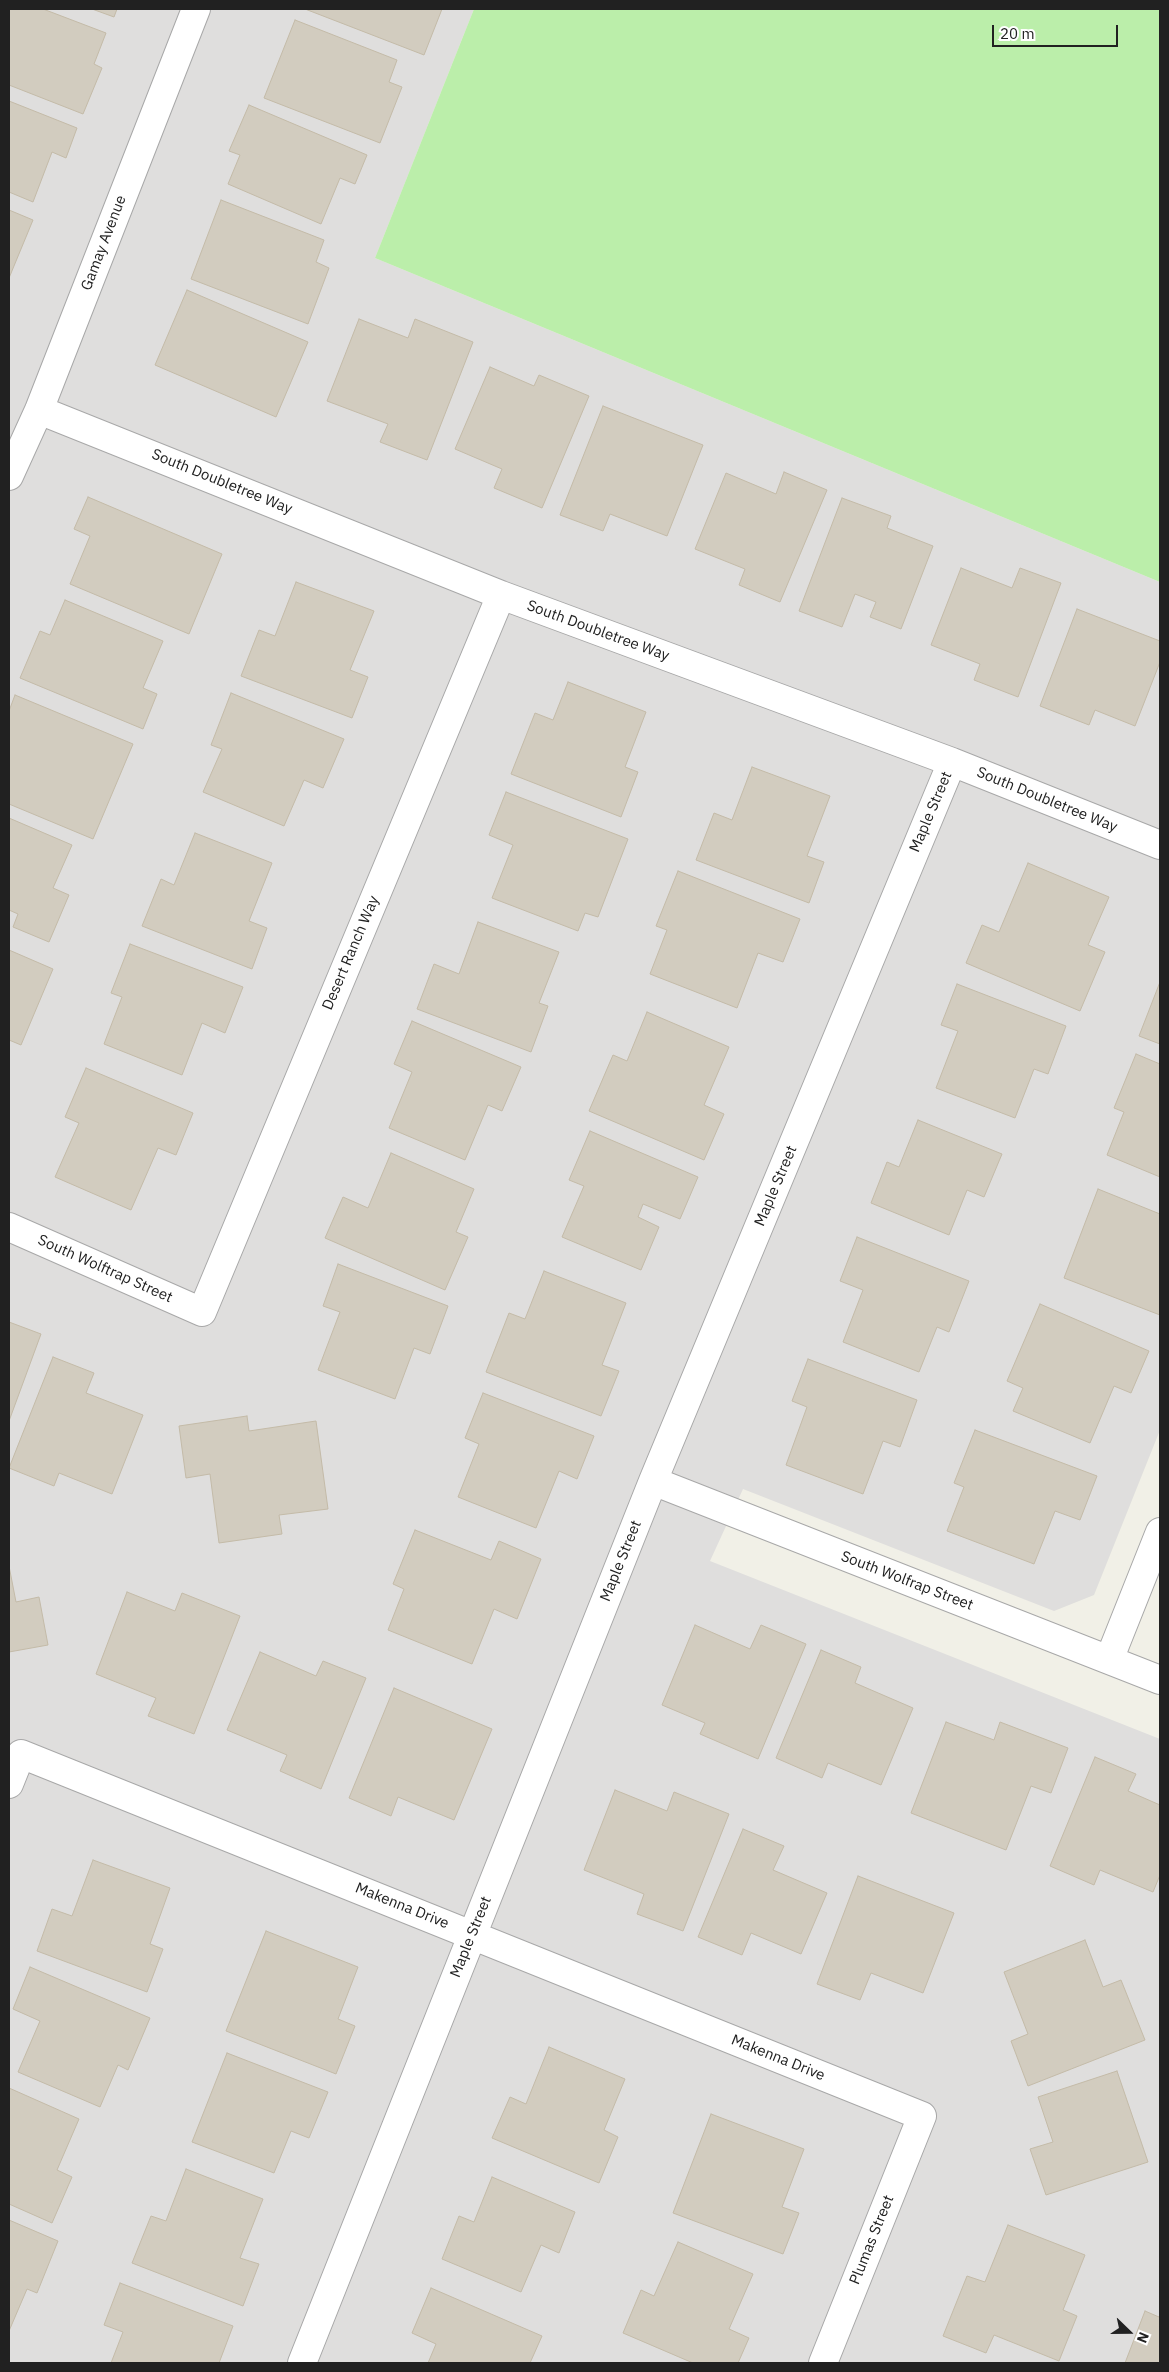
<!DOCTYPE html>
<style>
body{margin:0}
#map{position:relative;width:1169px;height:2372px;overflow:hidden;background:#f1f0e7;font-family:"IBM Plex Sans",sans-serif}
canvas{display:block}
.frame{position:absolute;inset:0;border:10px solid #212121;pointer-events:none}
.north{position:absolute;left:1104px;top:2307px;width:50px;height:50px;-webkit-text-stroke:4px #fff;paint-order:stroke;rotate:112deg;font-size:14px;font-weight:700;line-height:20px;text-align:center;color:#212121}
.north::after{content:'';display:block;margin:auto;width:18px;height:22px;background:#212121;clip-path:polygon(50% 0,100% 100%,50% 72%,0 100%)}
.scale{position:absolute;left:992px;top:25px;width:126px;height:22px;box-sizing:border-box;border:2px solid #212121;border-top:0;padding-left:6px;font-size:15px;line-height:18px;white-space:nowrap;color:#212121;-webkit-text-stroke:4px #fff;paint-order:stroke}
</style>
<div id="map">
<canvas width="1169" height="2372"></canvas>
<div class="frame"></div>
<div class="north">N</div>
<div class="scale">20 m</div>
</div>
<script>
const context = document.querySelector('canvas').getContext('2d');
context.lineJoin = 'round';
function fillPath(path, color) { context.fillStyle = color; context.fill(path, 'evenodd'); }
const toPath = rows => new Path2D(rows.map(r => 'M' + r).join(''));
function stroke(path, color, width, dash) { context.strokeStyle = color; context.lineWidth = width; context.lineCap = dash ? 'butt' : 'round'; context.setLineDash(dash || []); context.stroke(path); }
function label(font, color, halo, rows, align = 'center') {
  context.font = font + ' "IBM Plex Sans",sans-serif'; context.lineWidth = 4; context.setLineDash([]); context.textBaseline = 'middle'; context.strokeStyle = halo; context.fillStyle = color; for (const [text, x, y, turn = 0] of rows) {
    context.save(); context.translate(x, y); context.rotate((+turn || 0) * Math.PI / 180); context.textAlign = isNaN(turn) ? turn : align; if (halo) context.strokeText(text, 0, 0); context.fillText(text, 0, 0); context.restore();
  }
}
fillPath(toPath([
 [9,9,474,9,375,258,1160,582,1160,1430,1094,1595,1054,1611,743,1489,710,1561,1160,1739,1160,2363,9,2363]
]), '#dfdedd');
fillPath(toPath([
 [474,9,1160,9,1160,582,375,258]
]), '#bea');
const building = toPath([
 [9,9,43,9,106,33,94,64,102,68,83,114,9,85,9,9],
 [92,9,117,9,114,17,92,9],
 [305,9,442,9,424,55,305,9],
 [295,20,397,60,389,82,402,87,380,143,264,98,295,20],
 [9,101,77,128,66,158,52,152,33,202,9,192,9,101],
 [249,105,367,155,355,184,340,178,321,224,228,184,240,155,229,151,249,105],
 [221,200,324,240,316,262,329,268,308,324,191,279,221,200],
 [9,210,33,220,9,278,9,210],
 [187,290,308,342,276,417,155,365,187,290],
 [359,319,408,338,415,319,473,342,427,460,380,442,388,424,327,401,359,319],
 [490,367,534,386,539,375,589,396,542,508,494,488,502,469,455,449,490,367],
 [603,406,703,445,667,536,610,514,603,531,560,515,603,406],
 [784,472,827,490,780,602,739,585,745,569,695,549,726,473,776,494,784,472],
 [88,497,222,554,189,634,70,584,90,536,74,529,88,497],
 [842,498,891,516,887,528,933,546,901,629,870,617,876,602,855,594,842,627,799,611,842,498],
 [961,568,1012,588,1020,568,1061,583,1018,697,974,680,980,664,931,645,961,568],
 [296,582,374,611,350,670,368,677,352,718,241,676,259,630,275,636,296,582],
 [65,600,163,641,143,688,157,694,143,729,20,678,40,631,50,635,65,600],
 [1077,609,1160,641,1160,662,1135,726,1095,710,1089,725,1040,706,1077,609],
 [568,682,646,712,625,767,638,772,621,817,511,774,535,713,553,720,568,682],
 [231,693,344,739,323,788,304,780,284,826,203,792,222,749,211,745,231,693],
 [15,695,133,744,93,839,9,804,9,711,15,695],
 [752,767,830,796,807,856,824,862,809,903,696,860,714,813,732,820,752,767],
 [506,792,628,839,598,917,585,913,578,931,492,898,513,845,489,835,506,792],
 [9,818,72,845,53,888,69,895,49,942,13,927,18,914,9,910,9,818],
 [195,833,272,863,249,921,267,928,252,969,142,926,161,879,174,885,195,833],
 [1028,863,1109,897,1088,945,1105,952,1080,1011,966,963,982,925,999,932,1028,863],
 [678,871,800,919,783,962,758,953,737,1008,650,974,667,930,656,926,678,871],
 [478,922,559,952,539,1003,548,1006,531,1052,417,1009,434,964,459,974,478,922],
 [130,944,243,987,225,1033,202,1023,182,1075,104,1044,122,997,111,993,130,944],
 [9,950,53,969,21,1045,9,1040,9,950],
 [1160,982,1160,1044,1139,1036,1160,982],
 [957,984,1066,1026,1048,1074,1034,1069,1015,1118,936,1088,958,1031,941,1025,957,984],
 [647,1012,729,1047,704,1105,724,1114,704,1160,589,1111,613,1055,627,1061,647,1012],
 [412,1021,521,1067,502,1111,488,1105,465,1160,389,1128,412,1072,394,1064,412,1021],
 [1136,1054,1160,1064,1160,1177,1107,1155,1124,1112,1114,1108,1136,1054],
 [86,1068,193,1113,176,1155,158,1148,131,1210,55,1177,79,1123,65,1117,86,1068],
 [918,1120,1002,1154,984,1197,967,1190,949,1235,871,1203,887,1162,899,1167,918,1120],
 [590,1131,698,1177,680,1219,643,1204,638,1217,659,1227,641,1270,562,1237,584,1186,569,1180,590,1131],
 [391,1153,474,1189,456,1232,468,1237,445,1290,325,1238,343,1197,368,1208,391,1153],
 [1098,1189,1160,1214,1160,1315,1064,1278,1098,1189],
 [857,1237,969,1281,949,1332,937,1327,919,1372,843,1342,863,1290,840,1281,857,1237],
 [338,1264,448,1306,430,1354,414,1348,395,1399,318,1370,340,1312,323,1306,338,1264],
 [544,1271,626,1303,602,1365,619,1371,601,1416,486,1372,509,1313,525,1319,544,1271],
 [1040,1304,1149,1351,1131,1393,1114,1386,1090,1443,1013,1411,1023,1388,1007,1381,1040,1304],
 [9,1322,41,1334,9,1421,9,1322],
 [53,1357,94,1373,86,1393,143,1415,112,1494,59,1473,54,1486,9,1468,53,1357],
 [808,1359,917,1400,900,1447,883,1441,863,1494,786,1465,807,1407,792,1401,808,1359],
 [483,1393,594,1436,577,1479,559,1471,536,1528,458,1497,479,1444,465,1438,483,1393],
 [247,1416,249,1431,316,1421,328,1509,279,1515,282,1534,219,1543,210,1474,186,1478,179,1426,247,1416],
 [975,1430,1097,1476,1080,1520,1055,1511,1034,1564,947,1531,964,1487,954,1483,975,1430],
 [415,1530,491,1560,499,1541,541,1559,517,1619,494,1609,472,1664,388,1630,404,1589,393,1584,415,1530],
 [9,1566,16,1602,39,1597,48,1645,9,1652,9,1566],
 [127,1592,175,1611,182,1593,240,1616,194,1734,148,1716,156,1698,96,1674,127,1592],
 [695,1625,750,1649,761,1625,806,1644,758,1759,700,1734,705,1723,662,1705,695,1625],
 [821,1650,861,1667,855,1683,913,1708,881,1785,828,1763,822,1778,776,1758,821,1650],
 [260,1652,316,1676,323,1661,366,1678,321,1789,280,1771,287,1755,227,1730,260,1652],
 [394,1688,492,1729,454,1820,398,1797,391,1816,349,1798,394,1688],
 [946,1722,994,1740,1000,1722,1068,1748,1051,1793,1031,1786,1006,1850,911,1813,946,1722],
 [1095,1757,1136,1774,1128,1791,1160,1805,1160,1875,1153,1892,1100,1870,1094,1885,1050,1866,1095,1757],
 [615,1790,667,1811,674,1792,729,1814,683,1931,637,1914,644,1894,584,1870,615,1790],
 [743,1829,784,1846,773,1870,827,1893,801,1954,751,1933,742,1955,698,1937,743,1829],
 [93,1860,170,1888,150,1944,163,1949,147,1992,37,1951,52,1909,72,1916,93,1860],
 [858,1876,954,1913,923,1993,871,1973,860,2000,817,1984,858,1876],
 [266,1931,358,1967,338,2019,355,2026,336,2074,226,2031,266,1931],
 [1085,1940,1103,1987,1121,1980,1145,2040,1028,2086,1011,2041,1028,2034,1004,1972,1085,1940],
 [30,1967,150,2018,128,2070,118,2065,100,2107,18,2072,40,2021,13,2009,30,1967],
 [549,2047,625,2079,604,2130,618,2137,599,2183,492,2138,510,2097,526,2104,549,2047],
 [227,2053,328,2092,309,2138,291,2131,274,2173,192,2142,227,2053],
 [1117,2071,1148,2162,1046,2195,1030,2149,1053,2142,1038,2097,1117,2071],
 [9,2088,79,2119,57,2170,72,2177,52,2223,9,2204,9,2088],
 [711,2114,804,2149,782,2207,799,2213,783,2254,673,2213,711,2114],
 [186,2169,263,2199,240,2258,259,2264,243,2306,132,2263,151,2216,166,2221,186,2169],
 [492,2177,575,2212,559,2253,541,2245,521,2292,442,2259,459,2216,474,2222,492,2177],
 [9,2220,58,2241,37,2293,27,2289,9,2331,9,2220],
 [1008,2225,1085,2255,1063,2310,1077,2316,1059,2361,994,2335,986,2353,943,2336,967,2276,985,2282,1008,2225],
 [678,2242,753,2274,729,2329,749,2338,738,2363,693,2363,623,2333,641,2290,654,2296,678,2242],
 [120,2283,233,2326,219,2363,111,2363,123,2332,104,2325,120,2283],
 [431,2288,542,2336,530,2363,428,2363,436,2344,412,2333,431,2288],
 [1145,2311,1159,2317,1160,2314,1160,2363,1125,2363,1145,2311]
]);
fillPath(building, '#d2ccbf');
stroke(building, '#c4bba8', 1);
const minor = toPath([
 [39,410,501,595,952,762,1160,845],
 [9,476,39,410,196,9],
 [9,1227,202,1312,501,595],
 [653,1481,1160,1680],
 [1109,1660,1160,1532],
 [9,1784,21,1754,922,2116,823,2363],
 [302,2363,653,1481,952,762]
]);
stroke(minor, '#a8a8a8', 30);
stroke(minor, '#fff', 28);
label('15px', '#212121', '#fff', [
 ["Gamay Avenue",104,243,-69],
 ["South Doubletree Way",222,482,22],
 ["South Doubletree Way",598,631,20],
 ["South Doubletree Way",1047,800,22],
 ["Maple Street",931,812,-67],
 ["Desert Ranch Way",351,953,-67],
 ["Maple Street",776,1186,-67],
 ["South Wolftrap Street",105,1269,24],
 ["Maple Street",621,1561,-68],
 ["South Wolfrap Street",907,1581,21],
 ["Makenna Drive",402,1906,22],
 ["Maple Street",471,1937,-68],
 ["Makenna Drive",778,2058,22],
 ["Plumas Street",872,2240,-68]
]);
</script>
